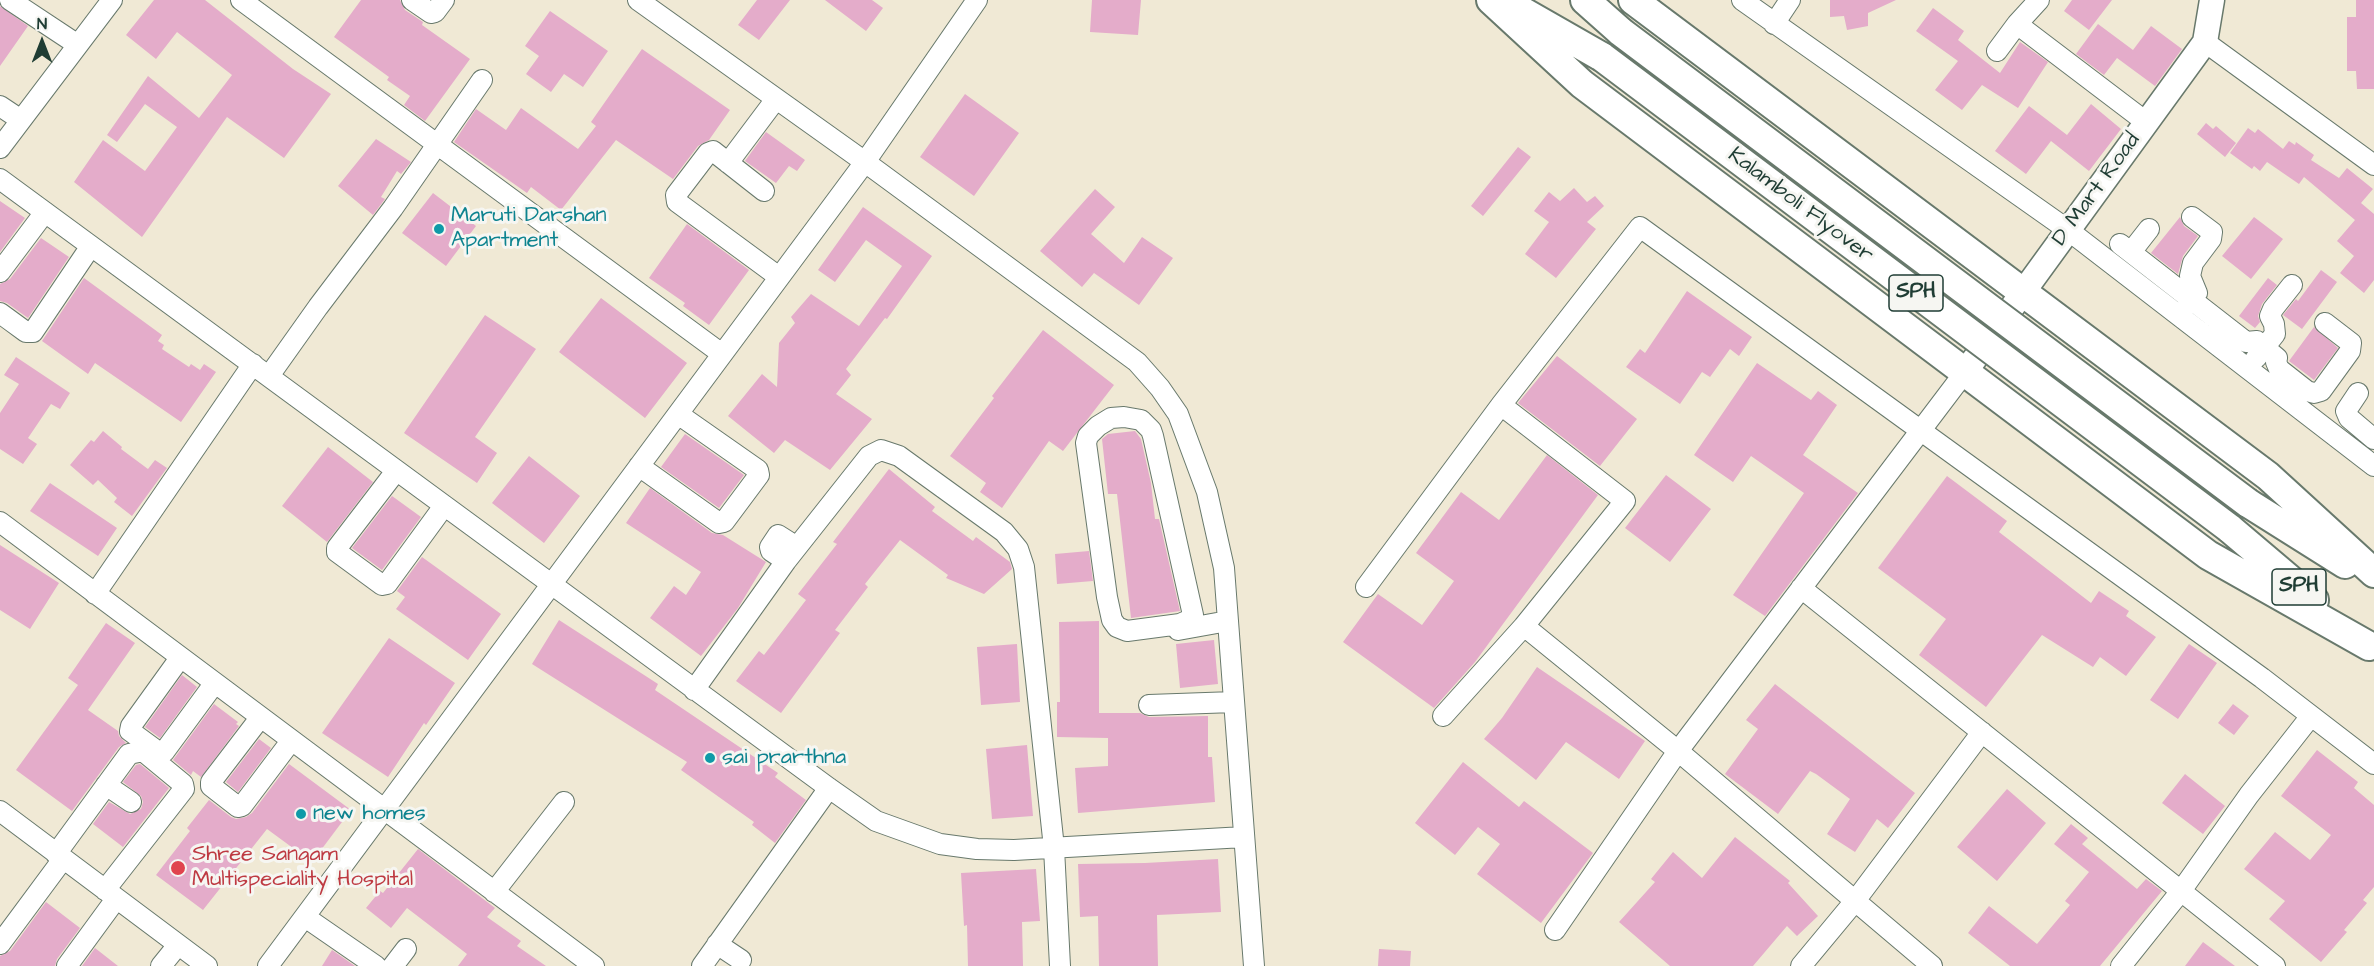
<!DOCTYPE html>
<style>
body{margin:0}
#map{position:relative;width:2374px;height:966px;overflow:hidden;background:#f0e9d5;font-family:"Architects Daughter",sans-serif}
canvas{display:block}
.north{position:absolute;left:12px;top:12px;width:60px;height:60px;-webkit-text-stroke:4px #f6f6f2;paint-order:stroke;rotate:0deg;font-size:16px;font-weight:700;line-height:24px;text-align:center;color:#1f3d34}
.north::after{content:'';display:block;margin:auto;width:21px;height:27px;background:#1f3d34;clip-path:polygon(50% 0,100% 100%,50% 72%,0 100%)}
</style>
<div id="map">
<canvas width="2374" height="966"></canvas>
<div class="north">N</div>
</div>
<script>
const context = document.querySelector('canvas').getContext('2d');
context.lineJoin = 'round';
function fillPath(path, color) { context.fillStyle = color; context.fill(path, 'evenodd'); }
const toPath = rows => new Path2D(rows.map(r => 'M' + r).join(''));
function stroke(path, color, width, dash) { context.strokeStyle = color; context.lineWidth = width; context.lineCap = dash ? 'butt' : 'round'; context.setLineDash(dash || []); context.stroke(path); }
function label(font, color, halo, rows, align = 'center') {
  context.font = font + ' "Architects Daughter",sans-serif'; context.lineWidth = 6; context.setLineDash([]); context.textBaseline = 'middle'; context.strokeStyle = halo; context.fillStyle = color; for (const [text, x, y, turn = 0] of rows) {
    context.save(); context.translate(x, y); context.rotate((+turn || 0) * Math.PI / 180); context.textAlign = isNaN(turn) ? turn : align; if (halo) context.strokeText(text, 0, 0); context.fillText(text, 0, 0); context.restore();
  }
}
fillPath(toPath([
 [154,0,205,0,293,69,331,94,284,158,227,117,142,237,74,182,103,140,145,171,177,127,145,104,117,142,107,135,148,76,199,118,232,75,177,32,156,59,126,35],
 [361,0,400,0,405,10,423,22,422,25,470,59,425,121,404,105,410,96,387,80,389,77,334,37],
 [757,0,790,0,759,40,738,25],
 [825,0,872,0,883,8,866,31],
 [1092,0,1141,0,1138,35,1090,32],
 [1830,0,1896,0,1868,13,1868,26,1847,30,1844,16,1830,17],
 [2072,0,2112,0,2089,30,2064,11],
 [2356,0,2374,0,2374,89,2357,89,2356,71,2347,71,2347,17,2356,17],
 [0,6,28,26,0,66],
 [1933,8,1964,31,1958,40,2000,73,2020,42,2048,62,2018,108,1982,85,1962,110,1935,90,1958,61,1916,31],
 [550,11,608,51,583,87,564,74,551,92,526,74,539,56,525,46],
 [2098,24,2133,50,2151,26,2182,49,2155,86,2117,58,2104,75,2076,54],
 [642,49,730,110,709,140,698,146,673,179,616,140,561,210,531,187,527,193,454,142,476,109,506,130,521,108,578,149,596,126,591,122],
 [965,94,1019,133,974,196,920,157],
 [2091,104,2121,129,2089,171,2051,141,2026,174,1995,151,2029,106,2067,135],
 [2206,123,2213,129,2216,126,2236,143,2225,157,2197,134],
 [2248,128,2255,133,2258,129,2283,149,2289,141,2295,145,2296,142,2314,155,2311,160,2339,178,2347,168,2373,189,2361,203,2374,214,2374,280,2364,293,2340,273,2354,256,2337,241,2355,220,2304,177,2299,184,2267,162,2260,171,2254,166,2252,169,2230,153],
 [766,132,805,160,797,171,789,166,776,183,745,161],
 [376,139,411,162,401,174,397,171,381,197,385,199,373,215,338,186],
 [1518,147,1531,157,1483,216,1471,206],
 [1574,188,1587,202,1595,196,1604,206,1587,222,1596,229,1556,278,1525,254,1549,222,1534,211,1549,192,1560,201],
 [1095,189,1115,207,1091,234,1124,263,1142,237,1173,258,1139,305,1094,273,1082,287,1040,251],
 [433,193,476,226,446,266,402,233],
 [0,201,25,218,0,252],
 [863,207,932,256,887,319,885,318,846,369,851,375,836,394,872,419,830,470,785,440,774,453,728,416,762,374,777,387,779,343,795,323,791,317,811,294,859,326,902,266,866,240,835,282,818,270],
 [2180,217,2184,226,2198,236,2183,256,2178,274,2151,253],
 [2254,217,2283,239,2251,279,2222,256],
 [687,224,749,270,709,325,683,306,685,303,649,278],
 [41,238,69,257,28,318,7,303,0,301,0,284,10,279],
 [2321,270,2337,282,2302,329,2283,315,2296,299,2298,301],
 [84,278,162,335,158,341,164,345,162,349,189,367,191,364,200,370,204,364,216,372,181,422,95,363,88,374,42,341],
 [2268,278,2277,285,2262,304,2258,316,2260,322,2255,328,2239,316],
 [1687,291,1752,337,1739,356,1730,349,1710,377,1702,372,1680,404,1626,367,1640,349,1645,353],
 [601,298,687,363,645,418,559,352],
 [485,315,536,349,475,437,497,453,477,483,404,433],
 [2314,327,2338,348,2314,380,2289,361],
 [1043,330,1114,385,1063,451,1049,441,1002,508,980,492,986,483,950,456,994,398,992,396],
 [1557,356,1637,419,1600,466,1518,403],
 [16,357,70,393,60,409,51,404,28,438,37,444,23,464,0,449,0,413,19,384,4,375],
 [1757,363,1811,400,1818,391,1837,405,1803,455,1858,493,1765,616,1733,595,1804,493,1751,456,1733,482,1694,455],
 [103,431,122,447,121,449,148,469,155,460,167,468,132,516,114,502,117,498,98,480,93,485,70,465,91,440,94,442],
 [1135,431,1141,439,1151,483,1155,519,1159,519,1180,611,1131,618,1117,494,1108,494,1102,439,1108,434],
 [685,434,744,475,719,508,661,467],
 [328,447,373,482,327,542,282,506],
 [1547,455,1598,495,1475,662,1434,708,1343,642,1378,594,1422,625,1454,581,1416,553,1461,492,1499,520],
 [529,456,580,496,544,543,492,503],
 [889,469,935,507,932,511,973,541,976,537,1010,562,1012,569,984,594,946,578,948,575,900,540,865,584,868,587,835,630,840,633,781,713,736,681,759,651,764,655,806,600,798,594,837,544,833,542],
 [1666,475,1711,509,1670,562,1625,528],
 [1947,476,2007,521,1999,532,2091,603,2099,591,2129,611,2126,616,2156,637,2126,676,2100,657,2093,667,2042,635,1986,707,1919,655,1946,619,1878,568],
 [50,483,117,528,98,556,30,511],
 [650,488,712,533,723,535,766,562,738,608,701,656,650,618,674,586,686,595,701,572,626,523],
 [392,496,421,517,382,570,352,548],
 [0,545,59,583,30,629,0,610],
 [1089,551,1093,581,1057,584,1055,554],
 [422,557,501,614,468,660,396,609,405,597,397,591],
 [559,620,658,684,655,690,778,773,775,777,806,800,775,843,752,825,754,822,681,770,687,762,532,664],
 [1099,621,1099,713,1140,713,1149,717,1208,716,1208,757,1212,757,1215,802,1078,813,1075,768,1108,766,1108,738,1057,737,1057,702,1060,702,1059,622],
 [106,623,135,643,88,710,118,731,119,736,126,743,119,747,72,811,16,770,78,685,68,678],
 [389,638,455,683,426,725,424,723,388,777,322,733],
 [1214,640,1218,684,1180,688,1176,644],
 [1017,644,1020,702,981,705,977,647],
 [2189,644,2217,663,2178,719,2150,700],
 [1537,667,1645,741,1619,779,1566,742,1536,780,1484,739,1502,718],
 [182,675,197,687,160,738,145,727],
 [1775,684,1915,793,1888,828,1877,819,1855,852,1827,834,1850,799,1816,774,1810,771,1778,814,1725,774,1758,729,1746,720],
 [214,704,238,722,236,724,239,726,201,777,193,771,191,775,173,760],
 [2233,704,2249,716,2234,735,2218,723],
 [259,739,271,748,238,792,226,782],
 [1027,745,1033,816,992,819,986,749],
 [2317,750,2358,782,2354,788,2374,805,2374,887,2363,900,2367,903,2344,930,2347,932,2321,962,2269,919,2285,901,2244,869,2275,832,2310,860,2331,835,2281,796],
 [1463,762,1519,807,1524,801,1593,853,1541,923,1477,874,1500,844,1478,827,1455,855,1415,823],
 [140,764,169,788,123,847,93,824,109,802,130,814,141,809,143,802,141,796,123,782,136,765],
 [289,764,351,810,312,862,267,829,203,910,156,875,190,831,187,828,209,800,231,817,236,819,246,817,252,813],
 [2185,774,2225,806,2203,834,2162,803],
 [2007,789,2046,823,1997,881,1957,847],
 [2071,824,2088,838,2082,844,2137,889,2146,879,2162,891,2100,966,2010,966,1968,933,1989,906,2037,944,2070,905,2065,901,2089,872,2054,844],
 [1735,837,1790,881,1788,883,1818,916,1797,936,1787,926,1753,966,1670,966,1619,922,1655,882,1651,879,1673,852,1702,878],
 [418,849,495,908,487,917,521,941,517,946,546,966,458,966,467,954,407,908,391,928,366,908,380,891,383,893],
 [1218,859,1221,912,1157,915,1158,966,1099,966,1098,916,1080,917,1078,864,1145,863],
 [1036,869,1040,921,1022,922,1023,966,968,966,967,925,964,926,961,873],
 [46,902,80,928,57,959,55,966,0,966,0,956,10,951],
 [2203,942,2235,966,2185,966],
 [95,948,118,966,82,966],
 [1379,949,1411,951,1410,966,1378,966],
 [332,950,355,966,322,966]
]), '#e4acca');
const minor = toPath([
 [10,0,78,45],
 [241,0,722,354],
 [412,0,431,13,435,12,444,0],
 [638,0,865,162,1137,362,1160,388,1178,414,1207,492,1224,568,1254,966],
 [1742,0,2068,230,2374,466],
 [2039,0,2017,24,2146,122],
 [1774,24,1790,0],
 [2205,42,2374,165],
 [1997,51,2017,24],
 [0,106,21,120],
 [0,148,112,0],
 [728,163,776,99],
 [0,179,829,788,876,821,940,844,977,849,1014,850,1244,837],
 [764,191,713,151,708,153,676,195,677,202,779,277],
 [2120,244,2246,342,2257,341,2277,358,2276,362,2279,369,2307,391,2314,393,2321,391,2350,351,2351,343,2325,323],
 [2131,252,2149,229],
 [0,272,45,212],
 [2188,304,2197,293,2190,276,2193,263,2211,239,2212,232,2192,217],
 [0,313,26,332,33,332,91,246],
 [2256,358,2275,334,2274,324,2270,316,2273,309,2292,285],
 [269,376,318,307,393,208,482,80],
 [2358,393,2346,411,2349,418,2374,439],
 [1501,405,1625,501,1524,626,1678,751,1932,966],
 [1124,417,1141,420,1151,430,1153,436,1193,615,1189,620,1180,624,1127,631,1117,627,1112,620,1107,597,1086,443,1088,436,1098,426,1111,418,1124,417],
 [639,466,719,523,724,522,759,475,758,470,678,414],
 [396,471,337,548,337,552,382,585,387,584,444,506],
 [0,522,594,966],
 [786,561,771,551,770,547,778,535,797,547],
 [1366,587,1501,405,1640,227,2262,678,2374,764],
 [1801,588,2275,966],
 [95,594,253,364],
 [1178,630,1228,621],
 [180,658,131,726,130,731,160,753,164,752,214,684],
 [694,690,786,561,869,456,881,450,899,456,1004,532,1018,549,1024,567,1054,848,1060,966],
 [1149,705,1234,702],
 [1443,716,1524,626],
 [260,718,211,782,211,786,238,807,242,806,291,741],
 [106,785,131,802],
 [0,811,207,966],
 [56,854,129,754,143,751,183,784,184,789,105,890],
 [494,892,564,802],
 [305,917,376,966],
 [1555,930,1678,751,1965,372],
 [0,944,63,859],
 [717,944,741,960],
 [67,966,116,899],
 [161,966,178,945],
 [268,966,865,162,977,0],
 [393,966,406,949],
 [702,966,829,788],
 [1801,966,1855,901,1982,732],
 [2121,966,2181,891,2249,795,2311,716]
]);
const major = toPath([
 [1965,372,2205,42,2212,0]
]);
const highway = toPath([
 [1491,0,1582,84,2208,555,2369,646],
 [1585,0,1621,32],
 [1633,0,2268,476,2374,573],
 [1513,6,1602,57],
 [2248,503,2345,564],
 [2229,528,2314,600]
]);
stroke(minor, '#68796c', 22);
stroke(major, '#68796c', 27);
stroke(highway, '#68796c', 32);
stroke(minor, '#fff', 20);
stroke(major, '#fff', 24);
stroke(highway, '#fff', 28);
const highwayBridge = toPath([
 [1621,32,2248,503],
 [1602,57,2229,528]
]);
stroke(highwayBridge, '#68796c', 32, []);
stroke(highwayBridge, '#fff', 28);
for (const [x, y, r, color] of [
 [439,229,6,"#0f9aa8"],
 [710,758,6,"#0f9aa8"],
 [301,814,6,"#0f9aa8"],
 [178,868,8,"#e0444e"]
]) { const dot = new Path2D(); dot.arc(x, y, r, 0, 2 * Math.PI); context.fillStyle = color; context.fill(dot); stroke(dot, '#f6f6f2', 2); }
for (const [x, y, w] of [
 [1916,293,54],
 [2299,587,54]
]) { const box = new Path2D(); box.roundRect(x - w / 2, y - 18, w, 36, 4.5); context.fillStyle = '#f6f6f2'; context.fill(box); stroke(box, '#1f3d34', 1.5); }
label('bold 21px', '#1f3d34', null, [
 ["SPH",1916,293],
 ["SPH",2299,587]
]);
label('22px', '#1f3d34', '#f6f6f2', [
 ["D Mart Road",2097,190,-54],
 ["Kalamboli Flyover",1800,206,37]
]);
label('22px', '#0d838f', '#f6f6f2', [
 ["Maruti Darshan",451,216],
 ["Apartment",451,241],
 ["sai prarthna",722,758],
 ["new homes",313,814]
], 'left');
label('22px', '#be3a42', '#f6f6f2', [
 ["Shree Sangam",192,855],
 ["Multispeciality Hospital",192,880]
], 'left');
</script>
